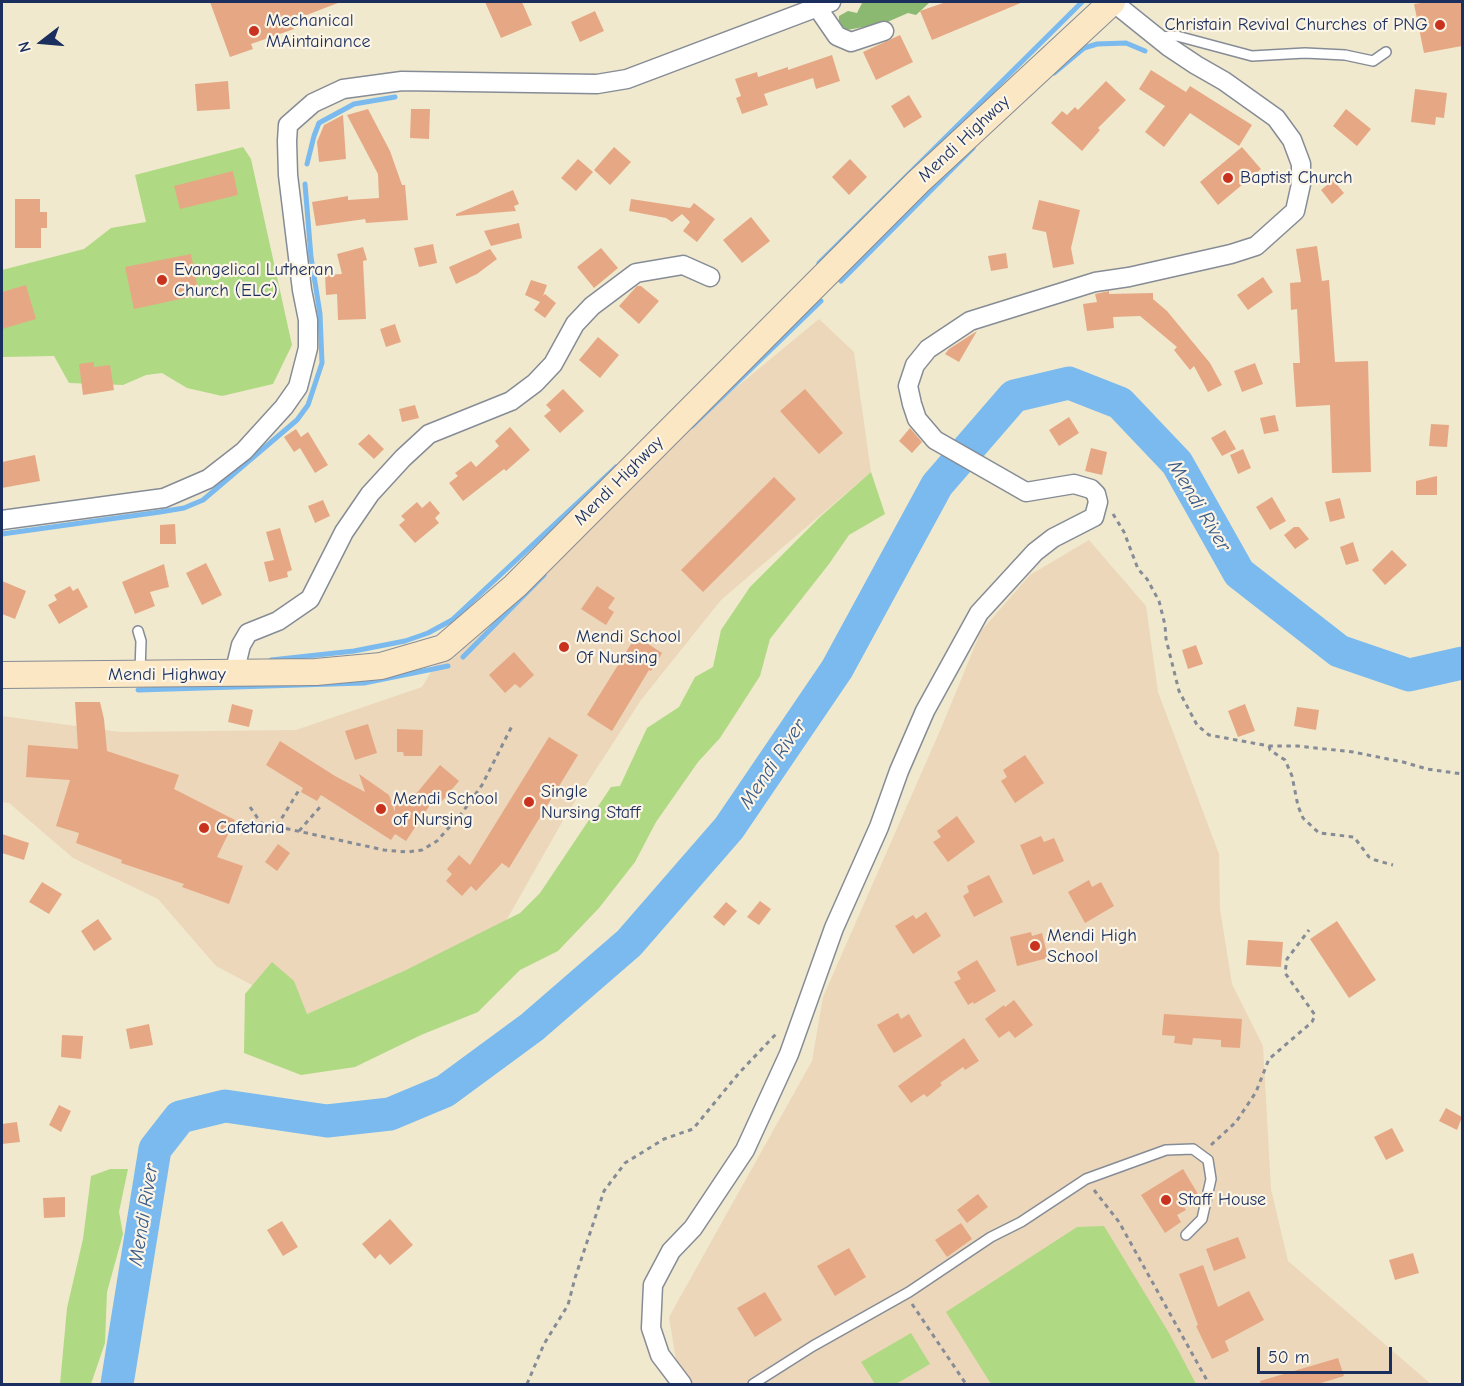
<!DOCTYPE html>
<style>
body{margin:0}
#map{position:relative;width:1464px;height:1386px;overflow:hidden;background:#f0e9ce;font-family:"Comic Neue",sans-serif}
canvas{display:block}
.frame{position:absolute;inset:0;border:3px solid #1b2f5e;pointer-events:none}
.north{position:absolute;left:12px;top:12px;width:60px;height:60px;-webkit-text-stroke:4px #fcf5e5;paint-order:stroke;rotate:254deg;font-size:16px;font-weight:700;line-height:24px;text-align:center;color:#1b2f5e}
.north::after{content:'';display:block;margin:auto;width:21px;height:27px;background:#1b2f5e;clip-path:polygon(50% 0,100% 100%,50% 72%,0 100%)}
.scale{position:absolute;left:1257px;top:1347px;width:135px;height:27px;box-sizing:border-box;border:3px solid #1b2f5e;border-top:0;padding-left:8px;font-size:18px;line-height:21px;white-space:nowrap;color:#1b2f5e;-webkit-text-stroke:4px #fcf5e5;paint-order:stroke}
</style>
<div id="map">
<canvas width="1464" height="1386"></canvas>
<div class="frame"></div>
<div class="north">N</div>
<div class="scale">50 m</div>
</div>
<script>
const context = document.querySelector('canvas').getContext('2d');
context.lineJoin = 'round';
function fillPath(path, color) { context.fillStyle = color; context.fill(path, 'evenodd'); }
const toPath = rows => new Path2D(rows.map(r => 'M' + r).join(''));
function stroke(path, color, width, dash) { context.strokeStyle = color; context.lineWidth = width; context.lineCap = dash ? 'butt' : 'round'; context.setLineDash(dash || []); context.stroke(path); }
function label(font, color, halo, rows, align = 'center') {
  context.font = font + ' "Comic Neue",sans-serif'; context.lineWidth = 4.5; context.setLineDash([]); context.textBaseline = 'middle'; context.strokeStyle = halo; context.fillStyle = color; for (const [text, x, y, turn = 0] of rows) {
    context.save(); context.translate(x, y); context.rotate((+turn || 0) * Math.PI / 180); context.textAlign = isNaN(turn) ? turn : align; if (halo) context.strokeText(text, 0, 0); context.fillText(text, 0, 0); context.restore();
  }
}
fillPath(toPath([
 [819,319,854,352,871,472,721,600,641,700,565,817,502,928,307,1014,216,966,158,899,73,858,9,803,2,802,2,716,120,732,296,730,422,687,469,608],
 [1089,540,1146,606,1158,692,1219,854,1220,909,1232,984,1263,1046,1271,1189,1288,1261,1431,1384,680,1384,669,1317,812,1061,823,997,942,726,981,631,1030,575]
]), '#ecd7ba');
fillPath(toPath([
 [243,147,251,159,292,345,273,384,222,396,187,388,162,373,146,375,123,385,69,383,54,356,2,357,2,270,84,249,111,228,146,222,135,175],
 [871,472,885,514,849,535,829,564,770,639,760,676,720,738,698,762,656,822,635,862,599,908,558,951,520,970,478,1012,421,1035,355,1067,301,1075,244,1053,245,994,272,962,294,981,307,1014,406,970,520,913,540,893,611,787,620,786,647,728,679,707,695,677,713,667,721,630,750,587,820,517],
 [110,1169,128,1169,119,1212,123,1234,107,1292,105,1343,91,1384,60,1384,67,1308,83,1239,91,1176],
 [1104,1226,1169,1333,1196,1384,991,1384,946,1312,1077,1227],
 [911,1333,930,1364,896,1384,875,1384,861,1362]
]), '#b0d983');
fillPath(toPath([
 [864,2,935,2,929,3,916,15,908,13,885,23,847,30,839,24,839,16,848,11,857,13,862,3]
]), '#8cb971');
stroke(toPath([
 [1054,73,1084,48,1097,44,1126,43,1145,51],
 [307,164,314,136,319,123,354,104,395,97],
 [819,263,1082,2],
 [841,281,973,148],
 [692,426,821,301],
 [2,534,160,512,184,508,203,500,297,420,308,405,322,363,320,314,311,257,305,184],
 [463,657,544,575],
 [271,660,354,651,405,641,428,633,452,620,616,467],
 [138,690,364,683,448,666]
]), '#7abaee', 5);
stroke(toPath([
 [117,1384,155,1149,180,1117,225,1106,327,1121,390,1114,445,1091,532,1027,629,943,729,828,837,669,937,485,1014,396,1069,383,1120,403,1177,463,1239,573,1339,651,1409,675,1462,663]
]), '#7abaee', 33);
fillPath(toPath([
 [210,2,338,2,338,3,291,21,294,29,251,44,253,49,230,57],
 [485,2,522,2,532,25,501,38],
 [946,2,1023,2,932,40,920,11],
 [1428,2,1462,2,1462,46,1424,53,1414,4],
 [595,11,604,31,580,42,571,22],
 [900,35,913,62,876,80,863,52],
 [832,55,840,81,816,89,813,78,764,94,768,105,742,114,736,98,741,96,735,79,757,72,758,77,788,67,788,70],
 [1151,70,1186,92,1190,86,1252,125,1239,146,1190,113,1164,147,1145,132,1165,106,1139,89],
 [228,81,230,109,197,111,195,84],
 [1106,81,1126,100,1098,128,1100,130,1082,151,1051,123,1062,111,1067,115,1075,107,1078,110],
 [1415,89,1447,93,1444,118,1436,117,1435,125,1411,122],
 [909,95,922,117,904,128,891,106],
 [368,109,390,151,402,185,405,185,408,220,366,223,365,219,316,226,312,202,348,196,348,200,379,198,378,174,347,115],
 [411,109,430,109,429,139,410,138],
 [1346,109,1371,129,1357,146,1333,126],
 [343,115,346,159,319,162,317,142,324,125],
 [614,147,631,162,610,185,594,170],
 [1242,147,1261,169,1218,205,1200,182],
 [578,159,593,172,576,191,561,178],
 [850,159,867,177,849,195,832,177],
 [233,171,238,195,180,209,174,186],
 [1333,180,1344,193,1332,204,1321,190],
 [513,190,519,204,514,206,516,211,456,216,456,214],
 [15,199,40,199,40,212,47,212,47,228,41,228,41,248,15,248],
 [631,199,690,208,694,203,715,219,697,242,683,231,690,222,682,214,672,222,666,218,629,211],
 [1039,200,1080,210,1071,248,1074,264,1053,268,1046,232,1032,229],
 [751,217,770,241,742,263,723,240],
 [519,223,522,238,491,246,484,231],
 [433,244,437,263,419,267,414,248],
 [1317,246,1322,281,1329,280,1335,362,1368,361,1371,472,1332,473,1330,405,1296,407,1293,363,1300,363,1297,309,1291,310,1290,283,1301,282,1296,249],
 [363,247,367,260,363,261,366,319,338,320,337,294,326,295,325,275,342,274,337,254],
 [601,248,618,268,594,288,577,267],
 [490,249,497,259,477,274,456,284,449,267],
 [1006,253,1008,268,991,271,988,256],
 [191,254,199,295,134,309,125,267],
 [1263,277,1273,292,1248,310,1237,295],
 [531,280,547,285,543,296,545,294,556,303,545,318,534,310,540,302,525,295],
 [26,285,36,319,2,329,2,292],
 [637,286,641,286,659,301,639,324,619,306],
 [1109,291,1109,294,1153,293,1153,299,1167,311,1210,363,1222,385,1208,392,1194,366,1190,370,1174,350,1177,347,1140,316,1113,317,1114,328,1087,331,1083,304,1097,302,1095,294],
 [395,324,401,342,386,347,380,329],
 [977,331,959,362,945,354,949,349],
 [598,337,619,355,600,378,579,360],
 [94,362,94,367,110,365,114,390,83,395,79,364],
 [1255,363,1263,384,1242,392,1234,371],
 [563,389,584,411,560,433,544,416,551,410,546,405],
 [805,389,843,433,819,454,780,411],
 [415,405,419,418,402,422,399,409],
 [1275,415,1279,431,1264,434,1260,418],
 [1069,417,1079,433,1059,446,1049,430],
 [1431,424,1449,425,1447,447,1429,446],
 [510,427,530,450,506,471,504,469,463,501,449,483,458,476,455,473,471,461,476,467,499,446,495,441],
 [910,428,922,442,912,453,899,441],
 [296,429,301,437,308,432,328,465,315,473,300,448,294,452,284,437],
 [1225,430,1236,449,1222,456,1211,438],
 [369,434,384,449,374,459,358,444],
 [1091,448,1107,452,1102,475,1085,471],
 [1243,449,1251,468,1238,474,1230,455],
 [35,455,40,481,2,488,2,462],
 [1437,476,1437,495,1416,495,1416,481],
 [774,477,796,499,703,592,681,570],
 [1272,497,1286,521,1270,530,1256,507],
 [1340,498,1345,518,1330,522,1325,502],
 [323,500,330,516,315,523,308,506],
 [430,501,440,513,435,518,439,523,415,543,399,525,405,520,401,516,417,502,422,508],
 [175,524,176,544,160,544,160,525],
 [1294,527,1299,527,1309,539,1295,549,1284,535],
 [280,528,292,570,287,572,288,577,269,582,264,562,274,560,266,532],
 [1353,542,1359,561,1346,565,1340,547],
 [1392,550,1407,565,1385,585,1372,570],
 [206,563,222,595,202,605,186,573],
 [164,564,169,587,150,592,155,606,135,614,122,582],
 [2,581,26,591,15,619,2,614],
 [70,586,73,591,78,588,88,607,59,624,48,605,57,600,54,595],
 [597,586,615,598,608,608,614,612,606,625,581,609],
 [636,636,662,653,651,671,649,670,612,731,587,715],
 [1196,645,1203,664,1188,669,1182,650],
 [514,652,534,675,520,688,515,684,505,693,489,675],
 [75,702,100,702,104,719,107,751,179,775,174,789,235,820,217,857,243,866,229,904,182,887,184,884,121,863,122,860,76,843,79,833,56,826,70,780,26,777,28,745,78,749],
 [232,704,253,710,249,727,228,722],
 [1245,704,1255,731,1238,737,1228,711],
 [1297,707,1319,710,1316,730,1294,726],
 [368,724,377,753,355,760,345,731],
 [397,729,423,730,422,756,404,756,403,752,397,752],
 [549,737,578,755,509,868,502,863,476,891,471,886,462,896,446,881,452,874,447,869,459,855,470,865],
 [280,741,335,776,365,792,359,774,389,795,395,812,395,798,406,806,440,765,459,781,442,801,436,796,406,841,395,834,391,840,321,795,317,801,301,792,303,788,266,765],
 [1025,755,1044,783,1015,803,1001,781,1007,777,1003,770],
 [957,816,975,842,948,862,933,842,941,837,937,831],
 [2,834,29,843,24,860,2,853],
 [1041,836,1044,842,1054,838,1064,861,1033,875,1020,845],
 [278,844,290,853,277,871,265,862],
 [989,875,1003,902,974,917,963,896,969,892,967,886],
 [1089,880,1092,887,1101,882,1114,906,1085,923,1068,892],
 [42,882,62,894,49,914,29,902],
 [760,901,771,909,759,925,747,917],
 [726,902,737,911,724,926,713,917],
 [926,912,941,936,913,954,895,926,913,915,916,919],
 [98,919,112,939,94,951,81,931],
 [1337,921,1376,980,1349,998,1310,939],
 [1031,932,1032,936,1042,933,1048,958,1017,966,1010,937],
 [1248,940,1283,942,1281,967,1246,965],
 [977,960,996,991,974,1004,973,1002,968,1005,954,982,961,979,957,972],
 [1014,1000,1033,1025,1015,1038,1009,1031,999,1038,985,1019,1004,1005,1005,1007],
 [898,1013,901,1019,909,1014,922,1036,894,1053,877,1025],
 [1164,1014,1242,1019,1240,1048,1221,1047,1221,1040,1193,1038,1192,1045,1174,1043,1175,1036,1162,1035],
 [149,1024,153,1045,130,1049,126,1029],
 [62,1035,83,1036,81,1059,61,1057],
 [964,1038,979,1061,965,1070,963,1067,940,1083,942,1085,927,1097,924,1094,911,1103,898,1086],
 [59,1105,71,1111,61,1132,49,1125],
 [1446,1108,1462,1117,1457,1130,1439,1121],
 [17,1122,20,1142,2,1144,2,1124],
 [1392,1128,1404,1151,1386,1160,1374,1137],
 [1183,1169,1198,1194,1182,1204,1186,1210,1177,1215,1181,1222,1165,1233,1141,1195],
 [978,1194,988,1207,967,1223,957,1210],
 [65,1197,65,1217,44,1218,43,1198],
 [390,1219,413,1245,390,1265,380,1254,375,1259,362,1244],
 [282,1221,298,1247,283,1256,267,1230],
 [961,1223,972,1239,947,1257,935,1240],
 [1238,1237,1246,1258,1214,1271,1206,1249],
 [849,1248,866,1277,835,1296,817,1266],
 [1413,1253,1419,1273,1395,1280,1389,1260],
 [1203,1265,1218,1307,1249,1291,1264,1320,1225,1341,1229,1351,1212,1359,1196,1326,1198,1325,1179,1274],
 [765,1292,782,1320,755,1337,737,1308],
 [1338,1358,1344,1376,1318,1384,1261,1384,1260,1381]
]), '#e6a884');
const service = toPath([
 [1159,37,1177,36,1252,56,1305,53,1345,55,1373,61,1386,52],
 [138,631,141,641,140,672],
 [753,1384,813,1346,909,1292,991,1237,1021,1222,1086,1179,1166,1150,1193,1149,1208,1160,1211,1179,1202,1219,1186,1235]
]);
const minor = toPath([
 [817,7,837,36,851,42,884,31],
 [2,520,164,498,208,479,244,451,284,407,298,387,308,348,308,320,302,290,288,175,287,141,288,125,313,103,343,89,402,81,597,84,627,79,831,2],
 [234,674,241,645,248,633,278,621,310,599,344,532,370,494,403,458,429,434,511,401,535,383,553,364,575,324,592,306,636,273,683,265,710,277],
 [682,1384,660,1355,651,1328,653,1285,671,1251,693,1228,745,1150,789,1054,834,928,879,827,899,771,925,711,979,613,1035,552,1053,538,1094,517,1098,502,1096,494,1091,489,1074,484,1026,492,935,440,917,419,912,404,908,386,915,365,928,349,970,321,1095,282,1129,277,1231,254,1256,246,1295,211,1301,184,1301,164,1292,140,1276,118,1224,81,1196,65,1169,47,1113,2]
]);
const secondary = toPath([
 [2,675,316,672,381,666,443,648,515,586,918,182,1112,2]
]);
stroke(service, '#868c96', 12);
stroke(minor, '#868c96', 21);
stroke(secondary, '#868c96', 28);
stroke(toPath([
 [1113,514,1124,532,1138,569,1147,579,1159,601,1165,625,1166,639,1179,691,1197,725,1209,735,1269,746,1298,746,1353,752,1403,762,1427,769,1462,774],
 [1269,746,1270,750,1285,760,1292,776,1298,806,1303,818,1319,833,1354,837,1369,857,1375,860,1393,865],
 [250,807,261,823,384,850,407,852,422,850,437,841,462,813,482,785,513,724],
 [277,826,299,790],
 [299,831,321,806],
 [1211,1145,1236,1122,1256,1092,1269,1059,1312,1022,1315,1015,1285,973,1287,959,1309,930],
 [1094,1190,1119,1222,1209,1384],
 [912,1304,966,1384],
 [527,1384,544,1344,568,1305,575,1278,604,1191,625,1163,664,1139,693,1129,739,1073,777,1033]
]), '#868c96', 3, [4.5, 4.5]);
stroke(service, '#fff', 9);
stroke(minor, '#fff', 18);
stroke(secondary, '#fbe7c3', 26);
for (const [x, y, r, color] of [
 [1440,25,6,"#c8321e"],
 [254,31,6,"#c8321e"],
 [1228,178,6,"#c8321e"],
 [162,280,6,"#c8321e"],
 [564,647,6,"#c8321e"],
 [529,802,6,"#c8321e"],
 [381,809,6,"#c8321e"],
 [204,828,6,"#c8321e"],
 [1035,946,6,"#c8321e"],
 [1166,1200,6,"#c8321e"]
]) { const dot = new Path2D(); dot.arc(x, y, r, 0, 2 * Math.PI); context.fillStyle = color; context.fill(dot); stroke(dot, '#fcf5e5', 2); }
label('18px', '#1b2f5e', '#fcf5e5', [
 ["Mechanical",266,21],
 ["MAintainance",266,42],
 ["Christain Revival Churches of PNG",1428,25,"right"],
 ["Baptist Church",1240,178],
 ["Evangelical Lutheran",174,270],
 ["Church (ELC)",174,291],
 ["Mendi School",576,637],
 ["Of Nursing",576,658],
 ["Single",541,792],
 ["Nursing Staff",541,813],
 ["Mendi School",393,799],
 ["of Nursing",393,820],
 ["Cafetaria",216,828],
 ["Mendi High",1047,936],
 ["School",1047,957],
 ["Staff House",1178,1200]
], 'left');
label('18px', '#1b2f5e', '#fcf5e5', [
 ["Mendi Highway",964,139,-43],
 ["Mendi Highway",619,481,-45],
 ["Mendi Highway",167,675]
]);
label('italic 20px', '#385989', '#fcf5e5', [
 ["Mendi River",1199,506,59],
 ["Mendi River",773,764,-56],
 ["Mendi River",144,1215,-81]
]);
</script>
